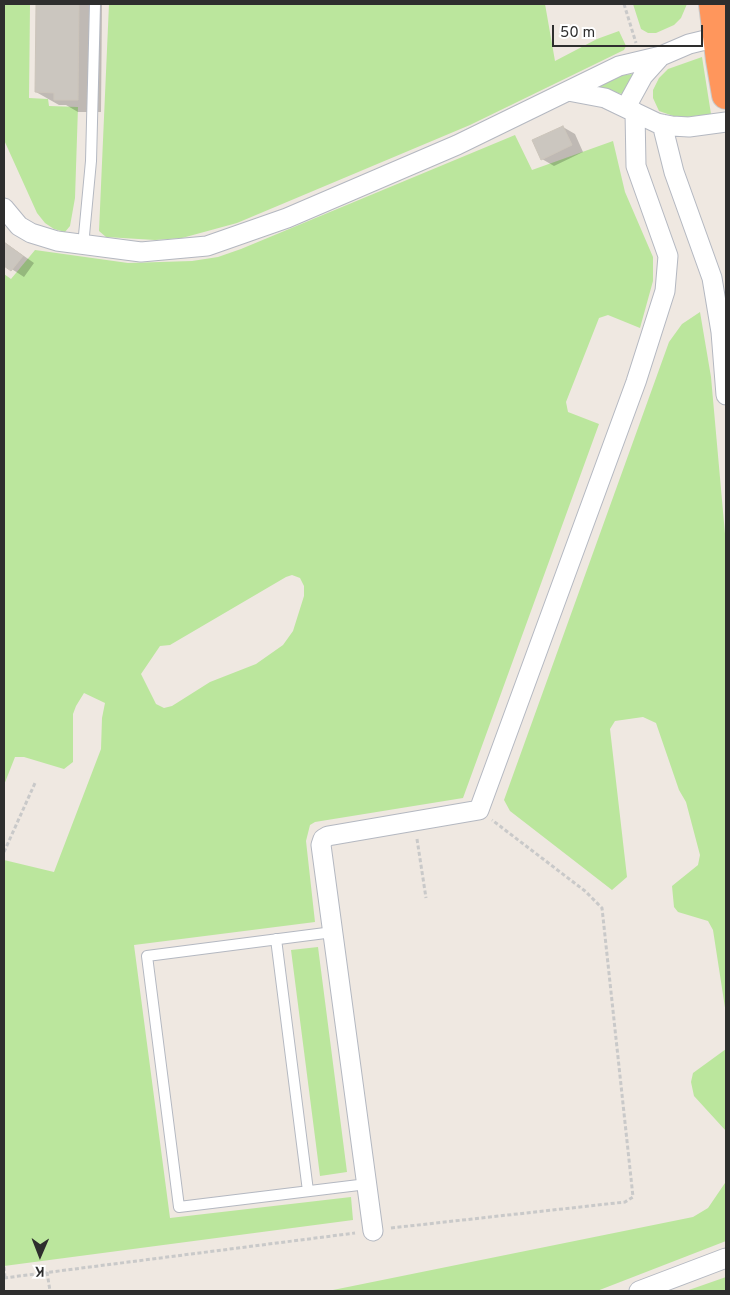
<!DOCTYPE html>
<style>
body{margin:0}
#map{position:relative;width:730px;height:1295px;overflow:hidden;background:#efe8e1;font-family:Overpass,sans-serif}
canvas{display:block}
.frame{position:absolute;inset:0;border:5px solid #2e2e2e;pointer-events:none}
.north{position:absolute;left:15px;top:1230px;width:50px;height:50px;-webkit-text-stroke:4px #fff;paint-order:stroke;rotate:181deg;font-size:14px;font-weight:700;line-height:20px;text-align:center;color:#2e2e2e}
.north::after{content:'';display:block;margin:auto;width:18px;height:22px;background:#2e2e2e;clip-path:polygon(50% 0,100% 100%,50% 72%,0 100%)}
.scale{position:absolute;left:552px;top:25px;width:151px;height:22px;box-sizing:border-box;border:2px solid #2e2e2e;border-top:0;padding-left:6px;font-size:15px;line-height:18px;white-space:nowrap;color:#2e2e2e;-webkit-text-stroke:4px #fff;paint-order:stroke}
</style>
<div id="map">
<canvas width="730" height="1295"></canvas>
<div class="frame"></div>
<div class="north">K</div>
<div class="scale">50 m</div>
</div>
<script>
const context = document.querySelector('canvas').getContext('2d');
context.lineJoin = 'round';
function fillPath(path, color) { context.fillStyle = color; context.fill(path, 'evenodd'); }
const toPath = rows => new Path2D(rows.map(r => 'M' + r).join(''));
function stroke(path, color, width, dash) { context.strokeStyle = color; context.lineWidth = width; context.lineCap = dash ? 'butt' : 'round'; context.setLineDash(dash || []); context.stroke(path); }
fillPath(toPath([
 [4,4,30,4,29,98,48,99,49,106,78,107,75,198,70,226,65,232,54,229,45,223,37,213,4,140],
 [109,4,545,4,555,61,597,39,619,31,626,46,624,50,470,125,237,223,182,238,155,240,106,237,99,231],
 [633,4,687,4,681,18,674,25,656,33,648,33,641,29],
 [702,57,711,114,679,118,659,111,653,98,653,90,659,78,668,69],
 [634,74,622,94,593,87,620,75],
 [515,135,532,170,613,141,625,192,653,257,653,281,640,328,608,315,599,318,566,402,568,412,599,424,463,798,315,822,310,825,306,841,315,922,134,945,170,1218,351,1197,353,1220,4,1266,4,860,54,872,101,749,102,718,105,703,84,693,76,706,73,714,73,762,64,769,24,757,15,757,4,785,4,274,11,279,35,250,128,263,192,261,218,257,241,249],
 [292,575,300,578,304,586,304,596,293,631,283,645,256,664,210,682,172,706,164,708,156,704,141,674,160,646,170,645,286,577],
 [700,312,711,377,726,545,726,1014,713,930,708,921,678,912,674,907,672,886,698,865,700,855,686,802,679,790,656,723,643,717,615,721,610,729,627,877,612,890,510,811,504,800,669,342,682,324],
 [318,947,347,1172,320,1176,291,950],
 [726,1049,726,1131,694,1096,691,1082,693,1073],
 [726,1168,726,1241,597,1291,328,1291,693,1217,708,1208,725,1183],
 [726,1277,726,1291,686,1291]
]), '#bbe69d');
fillPath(toPath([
 [37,4,102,4,101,112,78,112,66,105,59,105,36,92],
 [563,127,575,134,583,152,554,166,542,159],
 [4,242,34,263,24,277,4,264]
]), '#0003');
const building = toPath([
 [36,4,79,4,78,100,54,100,54,93,35,92,36,4],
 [563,126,572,145,541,160,532,140,563,126],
 [4,242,23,256,11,271,4,266,4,242]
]);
fillPath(building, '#cbc6bf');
stroke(building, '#cbc4ba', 1);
const lane = toPath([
 [83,246,91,161,95,4],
 [333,932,147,956,179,1207,367,1184],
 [276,939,308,1191]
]);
const street = toPath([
 [568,91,605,98,657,123,672,126,689,127,726,122],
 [626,107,643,76,661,56,689,44,726,35],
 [662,124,674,172,712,278,721,332,726,395],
 [4,208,19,226,31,233,57,241,141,252,207,246,287,218,457,145,619,66,661,56],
 [373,1231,321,845,323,839,328,836,479,810,636,382,665,291,668,256,636,166,635,112],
 [639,1291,726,1258]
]);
const highway = toPath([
 [713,4,720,60],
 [726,47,720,60,726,95]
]);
stroke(lane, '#b4b8c1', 12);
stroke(street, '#b4b8c1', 21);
stroke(highway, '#c9c9c9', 30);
stroke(toPath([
 [624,4,636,43],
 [417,839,426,898],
 [4,852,35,783],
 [391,1228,625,1202,633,1197,602,908,585,891,492,820],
 [4,1267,5,1277],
 [47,1272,50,1291],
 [4,1278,355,1233]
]), '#c9c9c9', 3, [4, 2.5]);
stroke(lane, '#fff', 10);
stroke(street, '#fff', 19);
stroke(highway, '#ff965c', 28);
</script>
